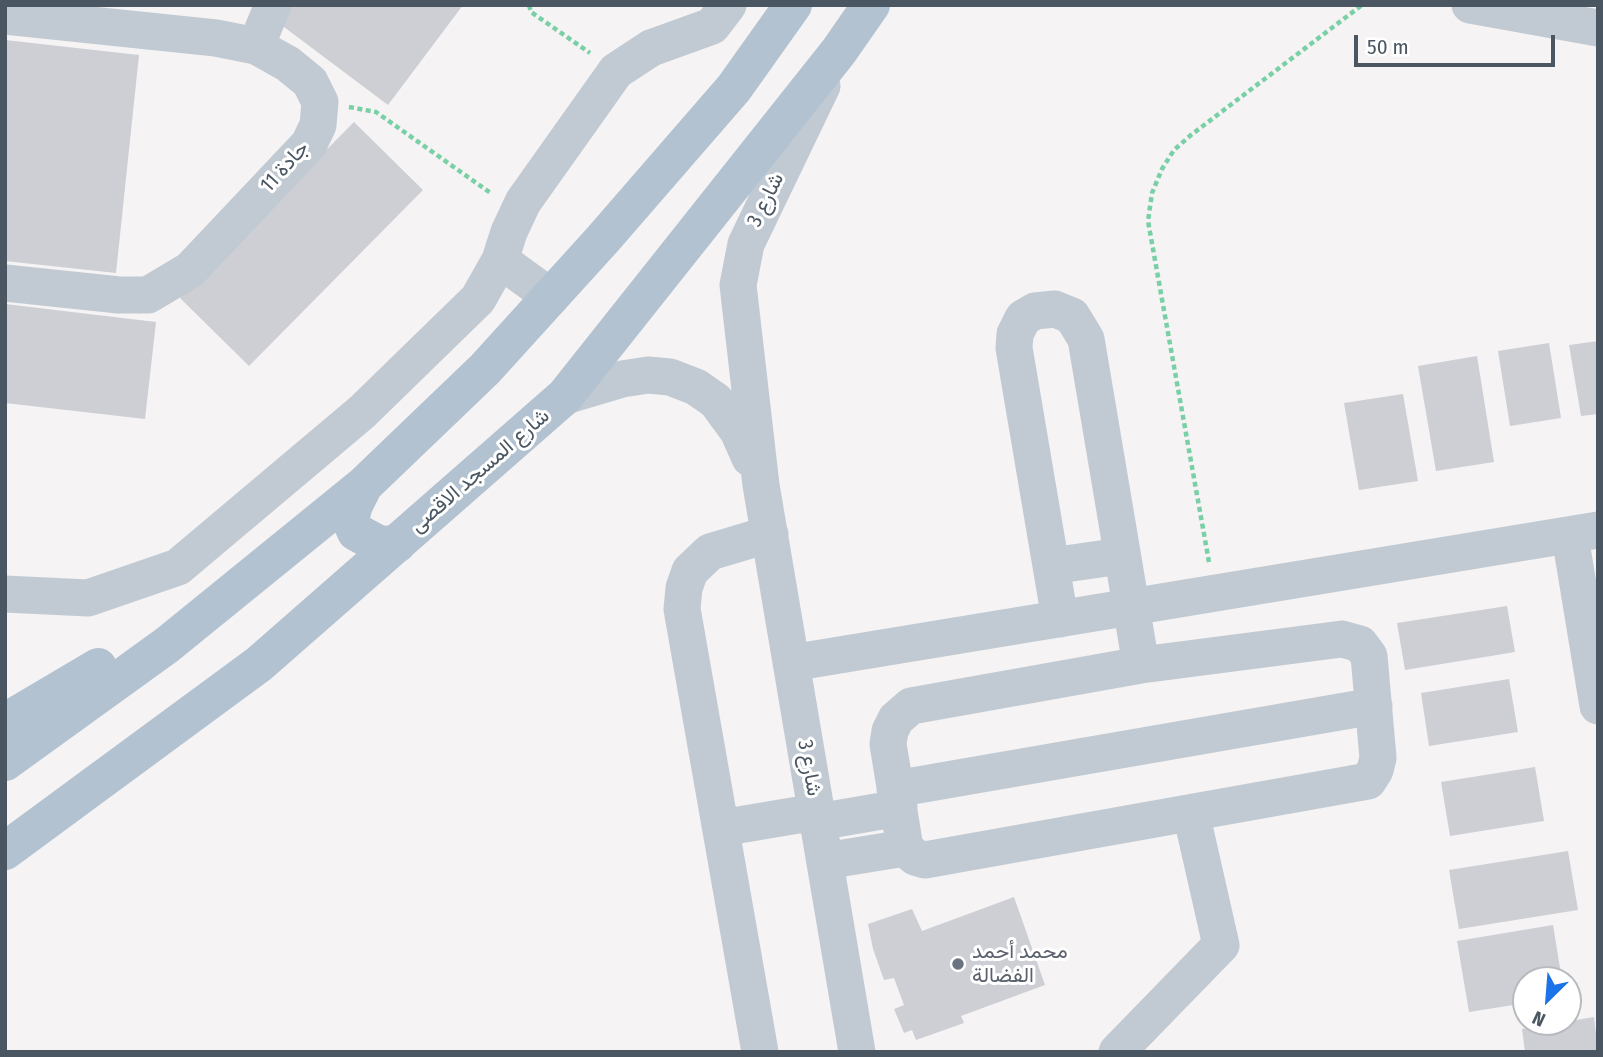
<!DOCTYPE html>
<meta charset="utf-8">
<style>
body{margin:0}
#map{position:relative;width:1603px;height:1057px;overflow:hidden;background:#f5f3f3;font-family:"Fira Sans Condensed",sans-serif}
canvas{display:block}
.frame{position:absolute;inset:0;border:7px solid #4a5661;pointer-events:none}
.north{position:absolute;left:1512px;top:966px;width:70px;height:70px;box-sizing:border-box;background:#fff;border:2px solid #b7bbc0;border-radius:50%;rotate:205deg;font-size:19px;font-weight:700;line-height:28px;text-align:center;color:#4a5661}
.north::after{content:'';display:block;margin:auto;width:24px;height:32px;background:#1a73e8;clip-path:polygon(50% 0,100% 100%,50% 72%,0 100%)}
.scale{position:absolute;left:1354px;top:35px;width:201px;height:32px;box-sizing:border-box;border:4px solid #4a5661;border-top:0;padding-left:9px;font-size:21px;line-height:24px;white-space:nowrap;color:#4a5661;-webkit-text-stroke:5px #fff;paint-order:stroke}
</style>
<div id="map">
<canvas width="1603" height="1057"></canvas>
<div class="frame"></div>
<div class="north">N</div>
<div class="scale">50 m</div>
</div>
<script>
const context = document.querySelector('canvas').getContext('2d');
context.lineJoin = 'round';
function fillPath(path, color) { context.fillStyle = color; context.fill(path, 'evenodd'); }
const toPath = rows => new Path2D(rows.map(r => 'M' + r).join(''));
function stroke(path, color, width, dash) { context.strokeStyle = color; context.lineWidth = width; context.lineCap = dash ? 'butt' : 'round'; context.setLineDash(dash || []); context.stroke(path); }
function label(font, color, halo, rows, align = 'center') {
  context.font = font + ' "Fira Sans Condensed",Vazirmatn,sans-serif'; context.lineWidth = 6; context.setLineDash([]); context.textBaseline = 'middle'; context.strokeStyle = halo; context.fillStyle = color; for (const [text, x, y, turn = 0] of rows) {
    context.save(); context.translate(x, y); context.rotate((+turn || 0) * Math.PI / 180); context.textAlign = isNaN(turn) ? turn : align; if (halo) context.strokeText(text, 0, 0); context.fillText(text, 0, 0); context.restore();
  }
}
fillPath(toPath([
 [287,5,463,5,388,105,276,21],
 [5,40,139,55,116,273,5,261],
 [354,122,423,190,249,366,180,298],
 [5,304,156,322,145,419,5,403],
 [1598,341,1598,414,1581,416,1569,345],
 [1549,343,1561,418,1510,426,1498,351],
 [1477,356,1494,462,1436,471,1418,366],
 [1403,394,1418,481,1359,490,1344,403],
 [1507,606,1515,652,1405,670,1397,623],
 [1509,679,1518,732,1429,746,1421,693],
 [1535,767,1544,821,1450,836,1441,782],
 [1568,851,1578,910,1459,929,1449,870],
 [1014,897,1045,985,961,1016,964,1023,916,1040,912,1030,904,1033,894,1009,904,1005,894,978,884,980,873,949,868,924,912,909,922,931],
 [1553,925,1562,980,1526,980,1526,1003,1469,1012,1457,941],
 [1594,1017,1598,1052,1525,1052,1522,1029]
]), '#cdcfd5');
stroke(toPath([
 [529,5,531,12,590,53],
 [349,107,376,112,492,194],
 [1209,562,1148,221,1152,193,1162,169,1174,150,1191,135,1362,5]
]), '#7ad0a6', 4.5, [5, 3.5]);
stroke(toPath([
 [1470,5,1598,28],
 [5,16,216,38,256,46,288,64,310,82,320,102,318,125,309,144,190,270,148,295,119,295,5,283],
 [256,46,273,5],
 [822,86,746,244,738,285,761,485,857,1052],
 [500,260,551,297],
 [565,396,622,379,648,375,670,377,696,387,716,401,738,431,750,458],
 [1570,536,1598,706],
 [1051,566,1121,556],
 [5,594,88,598,178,567,362,412,478,299,500,260,509,232,523,202,616,71,651,48,712,26,728,5],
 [1060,619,1014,348,1015,334,1023,318,1035,311,1055,309,1072,316,1086,339,1141,665],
 [1342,639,1360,644,1369,656,1378,758,1375,770,1368,781,925,860,915,857,905,848,888,744,890,731,896,719,911,706,1141,665,1342,639],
 [791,663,1598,530],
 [895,789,1374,706],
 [818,822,899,808],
 [721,828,816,812],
 [825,861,905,848],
 [760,1052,682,609,684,588,690,571,710,552,770,534],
 [1117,1052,1221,945,1191,813]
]), '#c1cad2', 37);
stroke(toPath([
 [364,485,354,505,350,519,356,532,380,545,397,544],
 [5,722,98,667],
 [5,762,167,645,364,485,485,369,603,239,734,88,793,5],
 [5,851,259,664,565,396,839,51,871,5]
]), '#b3c2d1', 38);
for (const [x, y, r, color] of [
 [958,964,7,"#6b7280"]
]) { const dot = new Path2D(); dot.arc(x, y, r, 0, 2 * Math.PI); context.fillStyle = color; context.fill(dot); stroke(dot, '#fff', 2.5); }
label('21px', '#4a5661', '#fff', [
 ["جادة 11",285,167,-48],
 ["شارع 3",766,200,-64],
 ["شارع المسجد الاقصى",480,471,-41],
 ["شارع 3",809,768,80]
]);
label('21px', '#5b616d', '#fff', [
 ["محمد أحمد",972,952],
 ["الفضالة",972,976]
], 'left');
</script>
